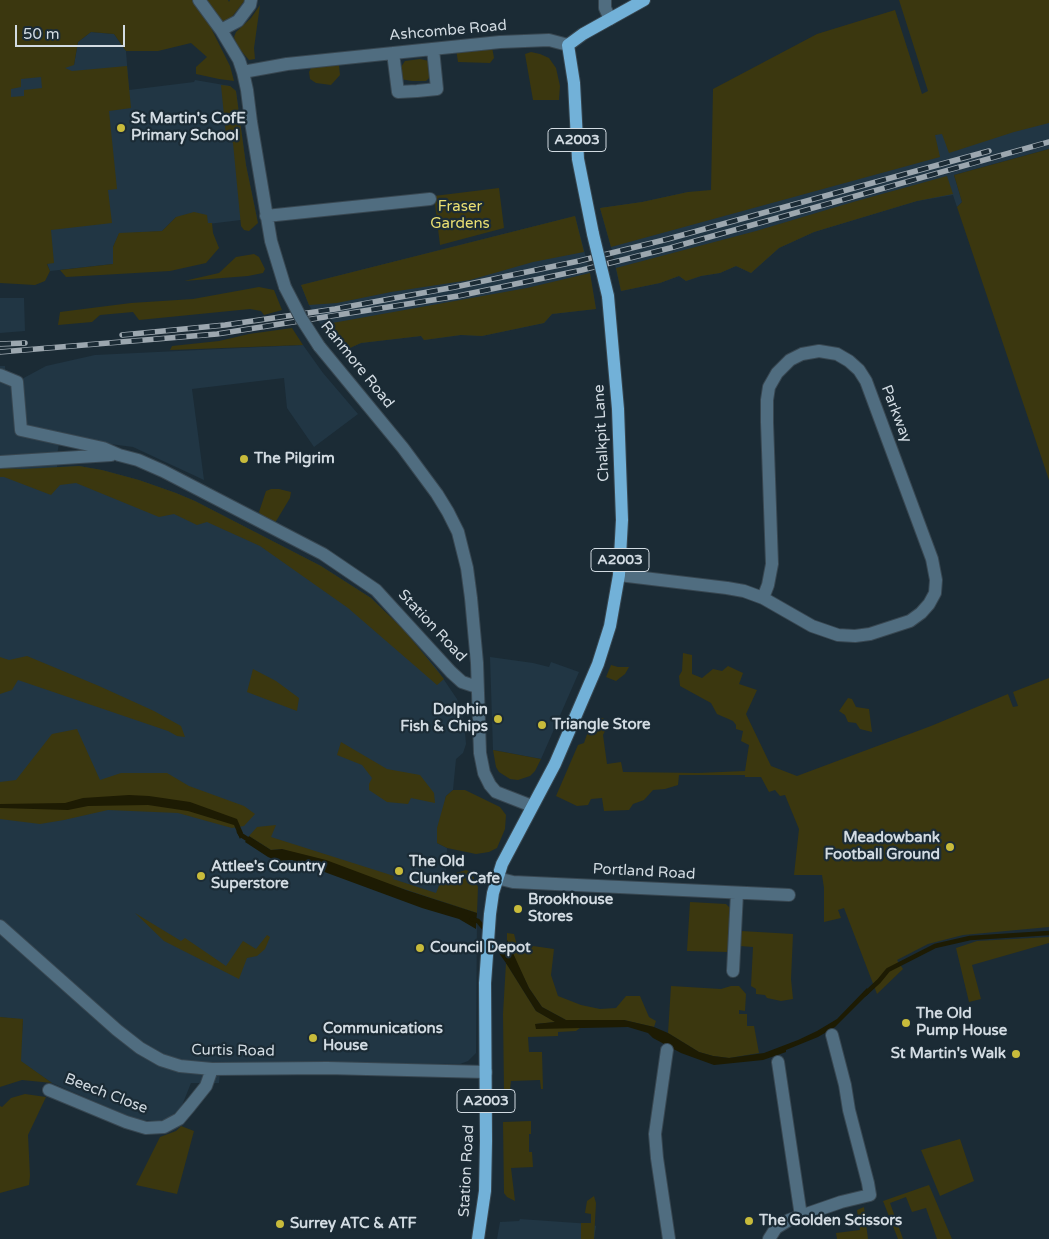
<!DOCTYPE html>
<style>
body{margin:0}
#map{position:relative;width:1049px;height:1239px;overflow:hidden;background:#1b2b35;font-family:"Varela Round",sans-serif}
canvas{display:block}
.scale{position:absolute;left:15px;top:25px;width:110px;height:22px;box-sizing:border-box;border:2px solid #d2dbe2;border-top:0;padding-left:6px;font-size:15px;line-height:18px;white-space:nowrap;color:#d2dbe2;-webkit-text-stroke:4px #1b2b35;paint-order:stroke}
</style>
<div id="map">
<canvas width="1049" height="1239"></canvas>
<div class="scale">50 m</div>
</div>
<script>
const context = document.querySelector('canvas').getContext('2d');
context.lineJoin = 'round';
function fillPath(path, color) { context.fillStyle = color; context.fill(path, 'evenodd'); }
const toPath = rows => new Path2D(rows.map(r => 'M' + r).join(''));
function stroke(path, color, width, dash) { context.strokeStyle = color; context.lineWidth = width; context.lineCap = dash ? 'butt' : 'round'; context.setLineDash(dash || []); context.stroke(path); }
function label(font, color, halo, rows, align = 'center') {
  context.font = font + ' "Varela Round",sans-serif'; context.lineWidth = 4.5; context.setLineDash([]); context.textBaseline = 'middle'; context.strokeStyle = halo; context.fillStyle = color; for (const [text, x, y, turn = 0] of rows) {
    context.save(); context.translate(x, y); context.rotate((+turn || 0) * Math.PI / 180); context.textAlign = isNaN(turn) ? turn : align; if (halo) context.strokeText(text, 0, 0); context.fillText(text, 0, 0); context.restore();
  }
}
fillPath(toPath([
 [0,0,74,65,78,42,91,32,114,34,126,51,129,90,194,82,195,80,230,86,236,91,246,165,257,218,208,224,176,217,162,231,119,234,113,247,113,264,50,271,44,256,20,255],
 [1049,106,1049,149,954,175,962,202,957,207,953,195,917,201,814,232,779,248,751,273,736,266,720,273,701,276,686,281,679,276,660,283,621,291,611,247,600,208,642,202,688,192,711,191],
 [575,216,590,273,596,309,552,314,544,323,482,336,461,335,424,340,421,336,361,343,341,352,325,332,309,305,301,285],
 [0,298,24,298,25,331,0,333],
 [303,345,323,373,358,414,314,447,287,408,284,378,192,389,204,480,133,447,110,444,61,432,57,455,57,467,79,466,102,470,139,480,176,493,195,501,321,566,371,598,405,631,436,668,457,699,464,721,466,744,463,753,456,759,453,790,446,796,437,843,447,848,446,876,438,900,477,913,476,1053,468,1061,460,1064,221,1062,219,1083,191,1083,181,1108,170,1117,160,1121,138,1120,52,1083,20,1061,23,1020,0,1017,0,366,5,366,5,370,20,380,46,366,95,355],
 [490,657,533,663,549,667,551,662,579,672,541,759,493,750],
 [520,1219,591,1224,596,1226,594,1239,497,1239,500,1222,519,1221]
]), '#213644');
fillPath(toPath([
 [0,0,228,0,229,2,230,0,245,0,231,18,220,23,212,30,230,66,234,81,219,79,196,74,196,67,207,57,191,43,158,51,126,51,114,34,91,32,78,42,74,65,65,68,72,71,127,66,131,108,109,111,117,189,108,190,112,223,51,230,54,263,47,264,50,271,45,281,35,285,0,283],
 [41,77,42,88,24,90,24,96,11,97,11,89,21,87,21,79],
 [899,0,1049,0,1049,123,1014,132,949,153,942,134,935,135,940,157,611,247,600,208,642,202,688,192,711,190,713,89,817,34,895,10,922,94,928,91],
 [260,5,254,48,255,59,249,60,237,46,234,37,236,32,251,18],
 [492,47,494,58,490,63,458,62,456,49],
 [531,52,540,54,549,58,556,68,560,86,559,100,533,100,525,54],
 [420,59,429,61,432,75,426,81,412,81,400,79,401,67,405,61],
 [330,63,339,65,340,75,331,85,316,83,310,79,309,72,311,68],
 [221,85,230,86,236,91,246,165,258,223,249,231,244,230,241,226,233,143,226,136],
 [1049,149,1049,480,957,207,962,202,954,175],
 [947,176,953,194,917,201,814,232,779,248,751,273,736,266,720,273,701,276,686,281,679,276,660,283,621,291,616,268,756,231,853,202],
 [499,188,504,228,440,245,434,196],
 [194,212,207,215,208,223,212,223,213,233,219,248,206,263,170,271,66,277,60,270,113,264,113,247,119,233,162,231,176,217],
 [575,216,584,252,533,262,470,280,391,292,337,303,309,305,301,285],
 [254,254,259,257,265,269,263,273,248,276,184,281,219,273,236,257],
 [590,273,596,309,552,314,544,323,482,336,461,335,424,340,421,336,361,343,341,352,321,325,527,288],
 [259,287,274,290,282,310,264,315,261,311,250,309,139,320,133,312,100,315,92,322,58,325,60,312,131,303,193,299],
 [292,328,303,345,170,350,172,346,219,341,249,334],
 [79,466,102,470,139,480,176,493,195,501,321,566,371,598,405,631,444,679,437,685,348,608,260,546,207,522,197,525,174,514,159,517,76,483,60,485,51,495,4,477,0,477,0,468,23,469],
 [271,489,279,489,291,492,290,498,275,523,262,517,259,512,266,491],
 [683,653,692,655,692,674,702,678,713,669,722,671,728,666,743,673,739,684,757,690,746,714,771,766,797,776,931,726,1008,694,1013,707,1018,706,1013,692,1049,678,1049,927,963,935,928,944,897,960,903,969,877,994,844,908,838,910,841,918,824,922,824,888,822,875,794,875,799,829,785,795,780,796,775,790,769,792,761,777,745,777,745,775,679,775,678,785,665,789,653,790,644,800,633,804,629,810,604,811,602,798,591,799,588,805,577,806,556,796,578,745,584,743,592,720,600,717,607,720,607,727,603,735,607,764,621,762,623,772,698,773,745,771,749,745,741,741,743,731,736,729,736,725,733,721,717,714,711,703,680,686,679,676,682,671],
 [27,656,99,686,154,711,181,726,185,737,177,736,168,731,18,680,12,690,0,694,0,657,9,660],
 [611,665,618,667,629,667,625,674,616,681,606,677],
 [253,669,276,681,299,698,297,711,247,692],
 [848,698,852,699,856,707,869,709,872,732,860,729,856,723,848,722,845,715,839,711],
 [77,729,100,780,121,773,167,773,189,786,244,806,255,814,244,826,232,828,178,813,108,810,64,820,40,824,0,819,0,782,16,780,52,734],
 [341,742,387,769,420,775,434,793,435,803,411,798,408,804,387,802,369,790,369,784,372,778,362,765,337,755],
 [493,750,541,759,535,771,530,776,518,780,510,779,499,772,496,767],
 [453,790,465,790,500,807,506,815,505,829,497,848,489,852,476,854,447,848,437,843,437,828,446,796],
 [276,825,271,837,394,876,393,879,436,893,443,876,446,876,466,870,471,872,478,887,477,913,282,849,271,850,249,836,257,827],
 [690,902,726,904,730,908,728,952,687,951],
 [135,913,181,941,185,938,226,966,243,941,256,949,267,935,270,937,265,949,257,956,247,958,239,979,164,941],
 [741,931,793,934,791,979,793,999,781,1001,767,998,765,995,756,994,756,989,751,986,753,947,740,946],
 [507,933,514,934,518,949,527,954,533,946,554,949,551,975,558,996,581,1005,600,1009,616,1008,626,996,640,996,649,1017,656,1021,654,1027,624,1020,566,1020,542,1007,529,988,518,966,507,940],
 [1049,937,1049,943,972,965,981,999,969,1002,956,948,977,941],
 [506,963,536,1011,556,1022,536,1024,536,1028,580,1028,576,1031,558,1032,558,1036,528,1037,529,1052,542,1052,543,1089,541,1089,540,1080,511,1081,510,1090,504,1090,503,1014],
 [671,986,721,989,731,986,739,986,746,994,745,1011,739,1010,739,1014,747,1014,747,1026,754,1026,759,1053,729,1058,713,1056,699,1052,668,1033],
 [0,1017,23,1019,21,1061,52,1083,22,1080,0,1087],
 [25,1094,46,1097,28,1135,30,1176,29,1185,0,1193,0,1106,2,1107,11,1098],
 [531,1121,531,1134,529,1134,529,1152,532,1152,533,1167,511,1168,515,1201,507,1197,504,1193,503,1122],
 [181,1126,194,1131,177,1194,136,1185,160,1137,176,1131],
 [960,1139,974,1181,940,1196,921,1150],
 [929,1185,952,1239,937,1239,926,1208,912,1212,906,1197,890,1203,903,1239,898,1239,883,1201],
 [594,1196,596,1203,594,1239,581,1239,581,1223,591,1223,591,1214,585,1213,587,1201],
 [864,1207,868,1239,837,1239,836,1233,860,1230,857,1210]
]), '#3b370f');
fillPath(toPath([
 [129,795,149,796,190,802,237,819,243,833,240,839,234,825,188,811,148,805,88,806,68,810,0,808,0,804,65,803,83,798],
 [249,836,271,850,282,849,326,860,406,890,477,913,476,929,459,919,422,908,292,860,277,861,268,857,245,842],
 [507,940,529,988,542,1007,566,1020,624,1020,654,1027,668,1033,699,1052,713,1056,729,1058,764,1053,798,1040,817,1031,837,1019,867,988,869,993,835,1027,818,1037,786,1050,786,1052,763,1060,714,1065,681,1053,653,1038,648,1033,628,1027,536,1029,535,1024,555,1022,536,1011,506,963]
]), '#1d1b03');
stroke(toPath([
 [239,832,241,835,252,842],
 [472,919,478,921,487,932],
 [491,938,508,962],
 [865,994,879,981,888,970,935,946,970,938,1049,933]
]), '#1d1b03', 4.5);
const minor = toPath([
 [199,0,221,30,239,60,243,72,247,90,251,122,271,241,285,287],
 [605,0,605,8,610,19],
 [221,30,238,21,250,5,251,0],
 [393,53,398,92,417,91,437,89,433,49],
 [243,72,287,64,500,42,549,40,568,45],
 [266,216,430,199],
 [319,346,403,448,437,494,448,512,458,532,467,568,471,598,477,663,480,753,484,773,490,785,496,792,532,806],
 [0,375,17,382,21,430,103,448,119,455,138,460,163,471,323,554,376,590,451,672,462,682,477,687],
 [0,462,111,455],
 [619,575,727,588,744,591,763,598,812,626,838,635,855,636,870,634,910,621,921,613,929,604,935,593,936,580,932,559,866,381,859,370,849,361,837,354,819,351,802,354,790,360,777,373,769,387,767,400,767,422,772,564,768,585,763,598],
 [497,878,513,882,789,895],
 [0,926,117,1030,140,1048,161,1060,180,1066,212,1069,327,1068,486,1072],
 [733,971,737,893],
 [667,1050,655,1134,657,1158,669,1239],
 [778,1062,801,1216],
 [49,1090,126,1122,146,1128,164,1127,179,1119,190,1106,206,1086,212,1069],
 [769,1239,776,1228,789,1220,841,1202,870,1195,868,1183,849,1110,845,1085,832,1035]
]);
const major = toPath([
 [593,234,578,159,574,83,568,45,583,34,644,0],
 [478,1239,485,1191,486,1141,485,983,490,914,493,893,502,864,555,764,598,664,610,626,619,575,622,520,618,409,608,296]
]);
stroke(minor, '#384751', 14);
stroke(major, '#384751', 14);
stroke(minor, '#506d80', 12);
stroke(major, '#72b1d8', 12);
const rail = toPath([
 [122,335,225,325,335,309,455,287,579,261,668,239,989,151],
 [0,344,25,343],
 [0,352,217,334,458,296,582,270,670,248,1049,142]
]);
stroke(rail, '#9ca7af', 5.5);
stroke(rail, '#1b2b35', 4, [11]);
const minorBridge = toPath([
 [285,287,301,318,319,346]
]);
const majorBridge = toPath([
 [593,234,608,296]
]);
stroke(minorBridge, '#384751', 14, []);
stroke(majorBridge, '#384751', 14, []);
stroke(minorBridge, '#506d80', 12);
stroke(majorBridge, '#72b1d8', 12);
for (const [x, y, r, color] of [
 [121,128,5,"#c8bb3b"],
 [244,459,5,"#c8bb3b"],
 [498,719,5,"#c8bb3b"],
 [542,725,5,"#c8bb3b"],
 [950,847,5,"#c8bb3b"],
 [399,871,5,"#c8bb3b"],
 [201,876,5,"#c8bb3b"],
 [518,909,5,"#c8bb3b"],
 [420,948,5,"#c8bb3b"],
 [906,1023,5,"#c8bb3b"],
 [313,1038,5,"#c8bb3b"],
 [1016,1054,5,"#c8bb3b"],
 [749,1221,5,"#c8bb3b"],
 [280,1224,5,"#c8bb3b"]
]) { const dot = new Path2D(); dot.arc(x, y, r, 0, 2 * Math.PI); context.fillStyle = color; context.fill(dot); stroke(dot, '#1b2b35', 2); }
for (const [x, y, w] of [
 [577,140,58],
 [620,560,58],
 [486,1101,58]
]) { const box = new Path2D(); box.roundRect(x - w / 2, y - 11.5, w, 23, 4); context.fillStyle = '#1b2b35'; context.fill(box); stroke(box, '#d2dbe2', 1); }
label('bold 14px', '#d2dbe2', null, [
 ["A2003",577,140],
 ["A2003",620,560],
 ["A2003",486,1101]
]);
label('15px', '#d2dbe2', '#1b2b35', [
 ["Ashcombe Road",448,31,-5],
 ["Ranmore Road",357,365,51],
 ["Parkway",896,414,69],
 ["Chalkpit Lane",602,433,-93],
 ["Station Road",432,626,47],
 ["Portland Road",644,872,3],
 ["Curtis Road",233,1051,1],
 ["Beech Close",106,1094,21],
 ["Station Road",467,1171,-87]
]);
label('bold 15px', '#d2dbe2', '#1b2b35', [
 ["St Martin's CofE",131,119],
 ["Primary School",131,136],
 ["The Pilgrim",254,459],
 ["Dolphin",488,710,"right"],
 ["Fish & Chips",488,727,"right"],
 ["Triangle Store",552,725],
 ["Meadowbank",940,838,"right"],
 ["Football Ground",940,855,"right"],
 ["The Old",409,862],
 ["Clunker Cafe",409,879],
 ["Attlee's Country",211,867],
 ["Superstore",211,884],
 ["Brookhouse",528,900],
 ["Stores",528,917],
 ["Council Depot",430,948],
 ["The Old",916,1014],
 ["Pump House",916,1031],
 ["Communications",323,1029],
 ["House",323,1046],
 ["St Martin's Walk",1006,1054,"right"],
 ["The Golden Scissors",759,1221],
 ["Surrey ATC & ATF",290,1224]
], 'left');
label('15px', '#eadf72', '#1b2b35', [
 ["Fraser",460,207],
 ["Gardens",460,224]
]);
</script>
